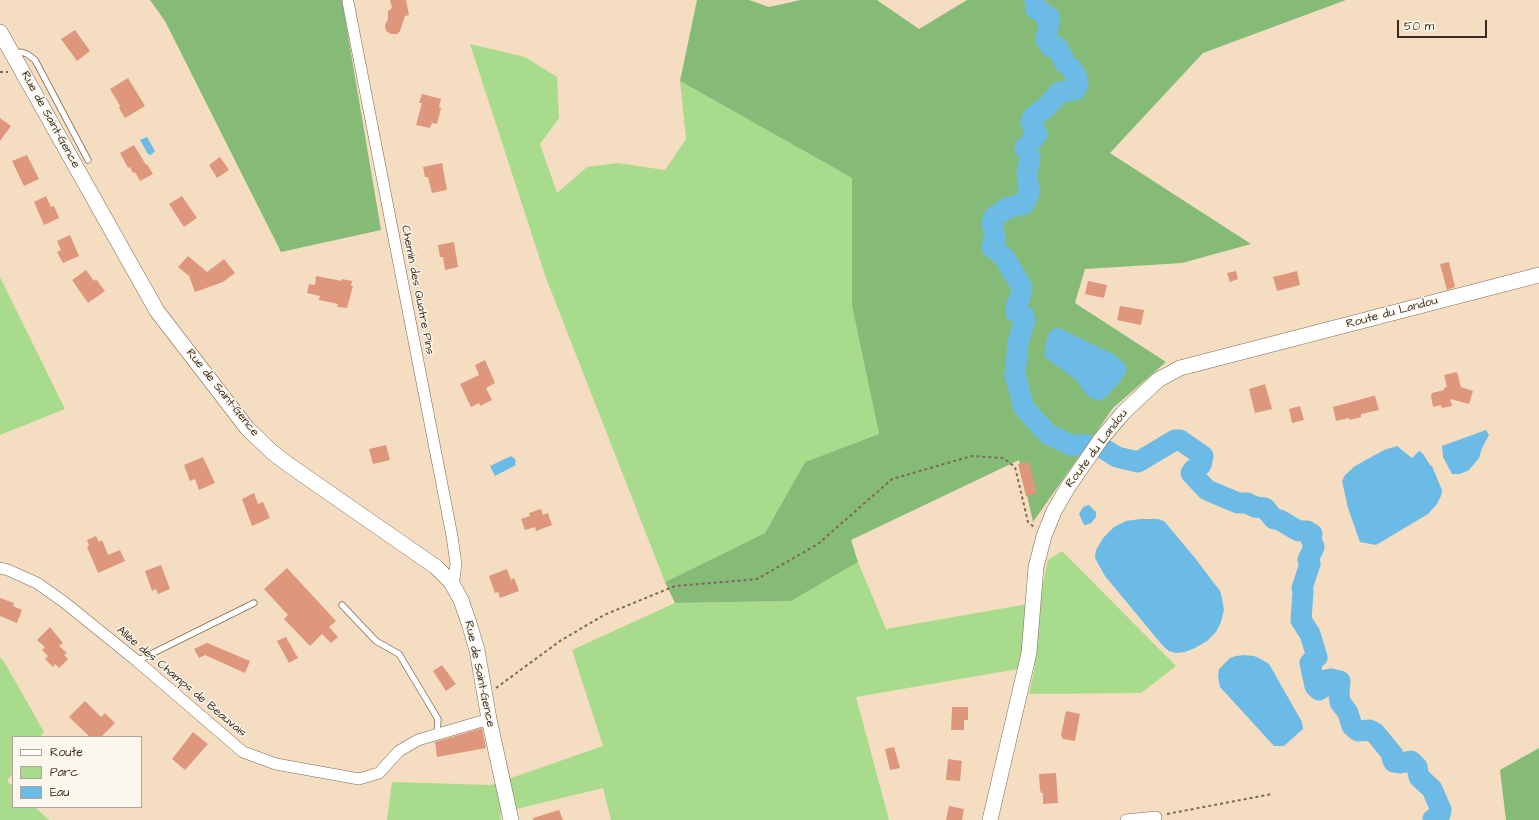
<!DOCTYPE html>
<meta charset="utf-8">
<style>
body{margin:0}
#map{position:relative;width:1539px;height:820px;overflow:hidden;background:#f5ddc1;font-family:"Architects Daughter",sans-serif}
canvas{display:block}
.legend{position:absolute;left:12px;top:736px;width:130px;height:72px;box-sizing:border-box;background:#fbf7ec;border:1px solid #aea59a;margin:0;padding:5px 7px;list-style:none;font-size:12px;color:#3b2a1e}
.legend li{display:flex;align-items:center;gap:8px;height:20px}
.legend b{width:20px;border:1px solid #aea59a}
.scale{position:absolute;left:1397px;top:20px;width:90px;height:18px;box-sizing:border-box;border:2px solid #3b2a1e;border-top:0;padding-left:5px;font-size:12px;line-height:14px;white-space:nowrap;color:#3b2a1e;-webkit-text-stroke:3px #fbf7ec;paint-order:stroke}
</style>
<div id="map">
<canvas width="1539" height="820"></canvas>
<ul class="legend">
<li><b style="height:5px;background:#fff"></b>Route</li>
<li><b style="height:11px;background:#a8db8b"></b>Parc</li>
<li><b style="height:11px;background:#6cbbe7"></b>Eau</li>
</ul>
<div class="scale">50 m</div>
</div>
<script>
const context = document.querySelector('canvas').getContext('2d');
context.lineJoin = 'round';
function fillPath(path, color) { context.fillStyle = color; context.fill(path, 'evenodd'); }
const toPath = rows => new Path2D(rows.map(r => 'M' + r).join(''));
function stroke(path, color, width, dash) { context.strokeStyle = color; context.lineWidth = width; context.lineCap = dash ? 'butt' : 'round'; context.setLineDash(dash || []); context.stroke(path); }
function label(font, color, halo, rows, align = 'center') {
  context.font = font + ' "Architects Daughter",sans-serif'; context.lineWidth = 3; context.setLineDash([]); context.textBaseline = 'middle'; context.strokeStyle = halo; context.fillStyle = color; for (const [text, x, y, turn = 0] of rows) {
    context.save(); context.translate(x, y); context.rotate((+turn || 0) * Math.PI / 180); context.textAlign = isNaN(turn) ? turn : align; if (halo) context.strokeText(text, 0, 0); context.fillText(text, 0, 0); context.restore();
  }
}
fillPath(toPath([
 [470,44,525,57,557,77,559,118,540,144,557,193,587,167,618,163,665,170,686,139,680,81,852,178,852,306,879,434,805,462,765,533,665,582,546,278],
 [0,277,65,409,0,435],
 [1062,551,1176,666,1141,693,1029,694,1035,666,856,697,889,820,611,820,603,788,500,813,501,820,387,820,392,782,491,785,603,746,572,650,675,603,791,601,858,562,886,629,1039,602,1048,560],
 [0,657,6,665,44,732,40,737,13,737,13,773,7,781,13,786,13,807,35,807,49,820,0,820]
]), '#a8db8b');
fillPath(toPath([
 [150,0,342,0,381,230,281,252,165,21],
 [697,0,749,0,769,7,801,0,877,0,919,29,967,0,1346,0,1203,53,1110,153,1251,244,1182,263,1085,269,1075,303,1166,362,1113,408,1033,522,1019,460,851,540,858,562,791,601,675,603,665,582,765,533,805,462,879,434,852,306,852,178,680,81],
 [1539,748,1539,820,1506,820,1500,770]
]), '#86bb77');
fillPath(toPath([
 [147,137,155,151,151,155,148,154,140,140],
 [1059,328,1113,354,1124,363,1127,371,1121,380,1106,397,1099,401,1088,396,1075,379,1046,358,1044,355,1045,349,1048,333,1053,329],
 [1486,430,1489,435,1482,448,1479,458,1469,470,1460,474,1452,474,1443,457,1442,446],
 [1397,446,1412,458,1418,452,1420,451,1423,454,1430,465,1432,466,1442,490,1441,496,1437,504,1428,514,1376,545,1360,542,1348,508,1342,481,1345,475,1355,466,1384,450],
 [511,456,516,460,515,463,516,465,495,476,490,466],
 [1089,505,1096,512,1096,517,1091,523,1086,525,1084,525,1079,514,1083,507],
 [1140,519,1158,519,1164,521,1195,558,1220,591,1222,598,1224,610,1221,622,1216,632,1207,641,1195,648,1185,652,1176,653,1169,651,1163,646,1105,576,1095,558,1096,550,1103,538,1114,527,1126,521],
 [1244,655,1254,656,1261,659,1269,664,1302,722,1303,729,1284,746,1274,746,1220,687,1218,677,1219,669,1230,658,1236,656]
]), '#6cbbe7');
stroke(toPath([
 [1035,0,1036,9,1049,17,1048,30,1046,38,1047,41,1051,47,1057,47,1065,63,1071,68,1076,76,1078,84,1075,90,1060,92,1047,106,1032,118,1031,122,1037,134,1025,148,1030,157,1027,173,1029,193,1024,204,1007,208,994,217,992,222,995,238,992,247,1004,257,1022,287,1021,295,1016,306,1016,312,1024,316,1025,321,1018,342,1015,375,1024,408,1048,434,1071,445,1087,445],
 [1104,449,1117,457,1138,462,1175,440,1180,440,1203,456,1201,465,1193,470,1191,473,1207,490,1238,503,1247,503,1255,507,1265,508,1274,519,1280,520,1295,529,1299,531,1307,531,1312,534,1311,539,1314,547,1308,560,1310,564,1302,588,1303,592,1301,620,1310,634,1317,657,1310,663,1315,686,1319,690,1323,687,1326,680,1331,679,1340,681,1339,694,1340,702,1348,713,1352,726,1358,731,1369,730,1375,733,1393,755,1392,758,1394,762,1400,763,1411,761,1417,767,1419,777,1432,789,1441,810,1440,815,1433,819,1434,820]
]), '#6cbbe7', 21);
fillPath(toPath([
 [390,0,406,0,409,15,405,16,400,31,397,34,391,34,386,31,385,25,388,19,388,11,392,8],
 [75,30,90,51,77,61,61,39],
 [128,78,145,106,125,118,119,108,120,106,110,89],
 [422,94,441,99,439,107,441,108,437,124,432,123,430,128,416,125,422,103,419,103],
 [0,118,11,126,0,141],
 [134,145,146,165,147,164,153,174,140,181,135,172,133,173,130,167,128,168,120,153],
 [27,155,39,179,24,186,12,161],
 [220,157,229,170,217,178,209,165],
 [442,163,447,190,432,193,428,177,425,177,423,167],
 [46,196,51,207,54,206,59,218,44,225,34,202],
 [182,196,197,218,184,227,169,204],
 [70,235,79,256,63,263,57,252,61,250,57,241],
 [454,242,458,267,445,270,443,257,440,257,438,245],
 [188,256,207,272,224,259,235,273,223,282,195,292,189,276,178,267],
 [1449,262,1455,287,1447,290,1440,264],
 [86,270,94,281,96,279,105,291,88,303,72,280],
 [1236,271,1238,279,1230,282,1227,273],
 [1297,271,1300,285,1277,291,1273,277],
 [316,276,342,281,342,279,352,281,351,286,353,286,347,308,337,307,338,304,319,300,320,296,307,293,309,284,315,285],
 [1088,281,1107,285,1104,298,1085,294],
 [1120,306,1144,310,1141,325,1117,320],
 [485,360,495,383,486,388,492,400,480,406,479,403,471,407,460,384,479,375,475,365],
 [1457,372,1461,387,1473,391,1469,404,1450,399,1452,406,1442,408,1441,405,1433,407,1431,396,1432,393,1444,390,1444,388,1447,387,1444,375],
 [1265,384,1272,409,1255,413,1249,389],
 [1373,396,1375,396,1379,410,1361,414,1361,417,1349,420,1349,418,1336,421,1333,407],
 [1300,406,1304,420,1292,423,1289,409],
 [386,445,390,460,373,464,369,449],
 [203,457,215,483,199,490,195,479,190,481,184,465],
 [1029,462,1037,493,1026,496,1018,464],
 [254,493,258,504,263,502,270,518,252,526,242,499],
 [541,509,543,515,548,513,552,525,536,531,535,527,525,530,521,519,530,516,529,513],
 [96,536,99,542,102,540,108,555,120,550,125,561,98,573,87,547,89,546,87,540],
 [161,565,170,589,158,594,156,589,152,591,145,571],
 [287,568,336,621,329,627,338,637,331,643,322,634,310,646,284,619,288,615,264,589],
 [507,569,511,580,514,578,519,591,500,598,498,592,495,593,489,576],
 [0,598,14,603,13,606,22,610,17,623,0,616],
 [50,627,63,643,59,646,67,653,64,655,68,659,59,668,55,664,53,667,45,659,48,656,42,650,45,647,37,640],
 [286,637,298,658,289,663,277,641],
 [207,643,250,661,245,673,205,655,199,658,194,649],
 [442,665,456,684,446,691,433,671],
 [85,701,101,717,105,713,115,723,101,737,90,737,69,717],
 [952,707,968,707,968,720,964,720,964,730,951,730],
 [1066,711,1080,714,1075,741,1063,739,1061,735],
 [482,728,486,748,437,757,435,742],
 [193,732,208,744,185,770,172,759],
 [894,747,900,768,890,770,885,749],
 [948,759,962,761,960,781,946,780],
 [1056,773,1058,803,1043,804,1043,793,1041,793,1040,789,1039,774],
 [949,806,964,809,962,820,946,820],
 [559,810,563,820,533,820,533,818]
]), '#de977d');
const lane = toPath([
 [13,55,21,52,27,54,35,60,88,160],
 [342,605,376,641,399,654,438,719,437,735],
 [137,661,254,603]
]);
const street = toPath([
 [348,2,452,536,456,564,454,579,451,582],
 [0,568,8,570,37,583,64,602,137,661,243,752,276,764,359,779,379,773,399,751,418,740,489,719],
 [1126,820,1156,817]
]);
const secondary = toPath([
 [0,32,157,311,247,428,272,452,289,465,436,567,451,582,461,600,469,623,477,650,489,719,511,820],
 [990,820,1029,653,1036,567,1044,536,1054,511,1068,487,1101,439,1123,413,1158,380,1180,368,1539,275]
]);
stroke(lane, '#7c6957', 7);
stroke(street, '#7c6957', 12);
stroke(secondary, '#7c6957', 16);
stroke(toPath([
 [0,72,8,72],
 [496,688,560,641,604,615,675,586,757,579,818,544,892,479,972,456,1003,458,1015,467,1028,522,1034,527],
 [1167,814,1272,794]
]), '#7c6957', 2, [3, 3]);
stroke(lane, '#fff', 5.5);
stroke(street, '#fff', 11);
stroke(secondary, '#fff', 15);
label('12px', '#3b2a1e', '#fbf7ec', [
 ["Rue de Saint-Gence",50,120,61],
 ["Chemin des Quatre Pins",417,290,79],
 ["Route du Landou",1392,313,-15],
 ["Rue de Saint-Gence",222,393,51],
 ["Route du Landou",1097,449,-53],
 ["Rue de Saint-Gence",479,674,78],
 ["Allée des Champs de Beauvais",181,682,40]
]);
</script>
